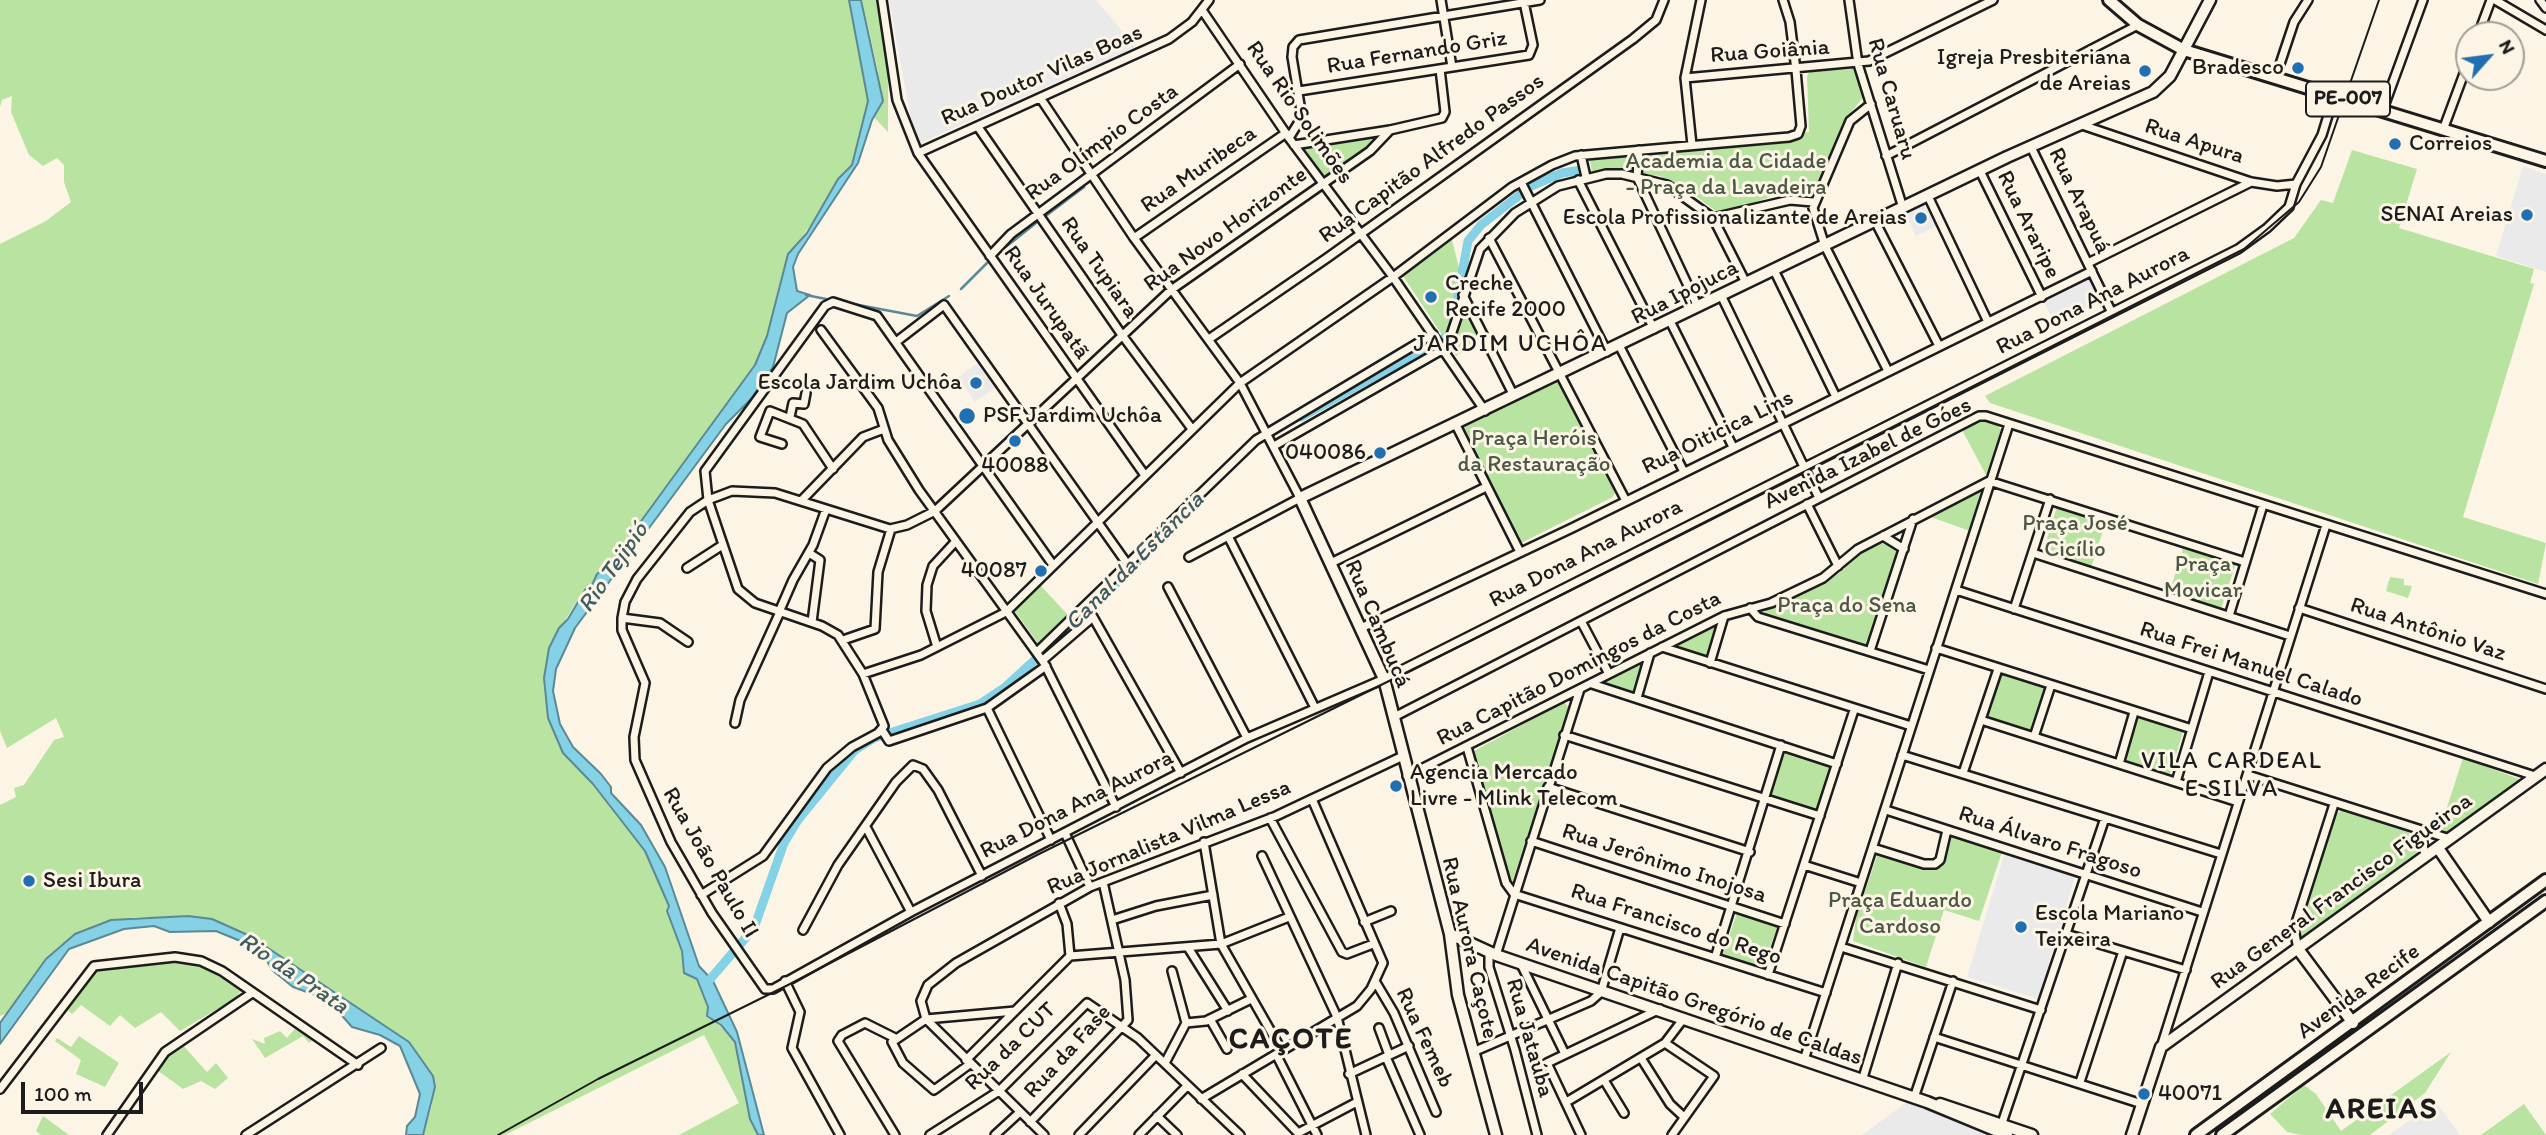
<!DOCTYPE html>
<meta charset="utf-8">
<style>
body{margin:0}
#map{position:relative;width:2546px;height:1135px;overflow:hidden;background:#fcf5e5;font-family:Itim,sans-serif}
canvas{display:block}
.north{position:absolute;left:2455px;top:21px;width:70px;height:70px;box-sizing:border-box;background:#fcf5e5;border:2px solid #a29e95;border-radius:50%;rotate:62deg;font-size:19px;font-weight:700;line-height:28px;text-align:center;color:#1c1c1c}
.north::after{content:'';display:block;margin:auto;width:24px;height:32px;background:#1f6fb2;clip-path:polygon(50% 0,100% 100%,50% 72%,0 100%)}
.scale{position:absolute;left:21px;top:1082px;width:122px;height:32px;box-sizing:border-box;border:4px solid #1c1c1c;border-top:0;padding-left:9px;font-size:21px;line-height:24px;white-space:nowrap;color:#1c1c1c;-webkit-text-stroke:5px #fcf5e5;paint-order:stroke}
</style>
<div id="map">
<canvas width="2546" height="1135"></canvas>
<div class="north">N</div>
<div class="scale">100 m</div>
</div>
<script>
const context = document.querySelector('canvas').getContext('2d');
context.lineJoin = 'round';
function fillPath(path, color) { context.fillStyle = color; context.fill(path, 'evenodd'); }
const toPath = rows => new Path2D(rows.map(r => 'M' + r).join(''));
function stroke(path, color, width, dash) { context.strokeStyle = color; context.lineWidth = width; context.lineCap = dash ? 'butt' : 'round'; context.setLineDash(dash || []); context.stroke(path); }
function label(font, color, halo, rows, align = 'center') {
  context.font = font + ' Itim,sans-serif'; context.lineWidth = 6; context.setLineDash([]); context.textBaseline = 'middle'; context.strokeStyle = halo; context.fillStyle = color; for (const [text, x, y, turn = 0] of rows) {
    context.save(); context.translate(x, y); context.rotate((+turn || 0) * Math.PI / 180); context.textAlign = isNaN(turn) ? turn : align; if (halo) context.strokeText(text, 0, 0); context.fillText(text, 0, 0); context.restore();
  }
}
fillPath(toPath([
 [889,0,1096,0,1136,47,920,143,913,130],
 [2523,166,2546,174,2546,272,2496,256],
 [1923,202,1937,226,1916,236,1904,211],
 [2089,278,2101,302,2055,325,2043,300],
 [978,363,995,388,975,402,958,377],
 [2004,855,2075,877,2038,999,1967,977],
 [1907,1102,1923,1107,1993,1135,1862,1135],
 [2436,1102,2460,1135,2389,1135]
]), '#ebeaeb');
fillPath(toPath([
 [0,0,849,0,868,101,852,165,838,179,823,208,796,245,762,352,755,365,608,565,575,604,549,648,544,678,548,718,563,753,593,784,645,851,669,906,667,911,682,951,684,973,697,979,713,1019,735,1042,750,1119,758,1135,679,1135,739,1103,704,1035,505,1135,423,1135,432,1105,433,1076,409,1042,250,936,212,919,134,917,96,927,59,946,7,1013,0,1016,0,805,16,797,14,788,24,785,54,740,64,737,56,718,7,748,0,731,0,244,46,221,71,202,64,182,64,165,57,158,43,166,29,155,11,112,12,96,2,100,0,107],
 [862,0,876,0,888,72,888,132,872,115,878,71],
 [1855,69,1866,94,1847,117,1818,187,1812,193,1807,193,1803,186,1720,214,1693,194,1660,176,1645,174,1593,180,1589,152,1809,132,1807,76,1810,71],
 [1376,135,1378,139,1326,175,1321,174,1302,150,1305,146],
 [2352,150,2417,169,2399,228,2534,269,2530,283,2534,284,2463,517,2546,543,2538,584,1990,403,1985,396,2294,238,2321,200,2333,203],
 [1452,240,1478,343,1456,356,1403,276],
 [1558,379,1615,492,1613,497,1521,543,1515,541,1461,427],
 [1977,420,1997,424,2001,430,1986,475,1961,428],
 [1981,489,1970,531,1928,516],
 [2057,506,2106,521,2091,568,2043,553],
 [1888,541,1900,550,1869,648,1763,613,1771,605,1838,574,1845,568,1843,561],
 [2184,545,2236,563,2221,609,2169,594],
 [2390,577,2404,579,2404,585,2412,586,2408,598,2386,591],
 [1040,585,1070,617,1040,646,1014,610],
 [1721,620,1709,660,1675,648,1676,644],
 [1644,662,1634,694,1604,683,1606,681],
 [2000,671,2046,687,2030,733,1984,717],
 [1564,702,1569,708,1510,889,1474,751],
 [2136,716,2183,732,2169,777,2122,761],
 [1783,748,1833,765,1819,809,1770,796],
 [2463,758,2522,780,2448,836,2439,832],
 [2342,810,2408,832,2416,842,2418,856,2301,942,2295,933,2333,816],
 [1951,836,2002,852,1979,921,1944,910,1926,967,1853,941,1856,918,1878,853,1934,869,1941,865],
 [1737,913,1777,927,1763,968,1723,954],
 [182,959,221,972,242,990,234,999,180,1031,161,1012,135,1028,120,1015,110,1026,81,1005,72,1014,65,1008,100,966],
 [298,1025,316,1038,309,1043,303,1036,265,1058,252,1039,265,1044,264,1038,280,1031,287,1038],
 [79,1036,119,1063,105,1087,76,1074,81,1060,55,1041,57,1038,71,1047],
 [181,1043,207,1072,216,1063,228,1078,215,1089,201,1081,183,1089,154,1068],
 [2451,1052,2425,1093,2370,1135,2301,1135,2287,1132,2270,1114,2304,1085,2316,1094,2341,1131],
 [2524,1104,2546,1135,2481,1135],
 [43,1116,69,1135,41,1135,36,1131]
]), '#b9e3a0');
const water = toPath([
 [849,0,861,0,883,101,872,120,858,163,798,254,793,267,797,291,810,295,787,313,773,367,752,398,726,424,575,628,556,669,553,691,560,724,573,747,601,774,611,787,611,793,641,825,665,867,699,966,713,981,737,1032,764,1135,758,1135,750,1119,735,1042,721,1025,707,1016,708,1007,697,979,684,973,682,951,667,911,669,906,645,851,593,784,563,753,548,718,544,678,549,648,559,628,568,619,588,585,592,585,597,574,609,565,755,365,767,336,788,254,807,233,838,179,852,165,868,101,849,0],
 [188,916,212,919,250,936,409,1042,433,1076,435,1087,423,1135,406,1135,407,1126,415,1117,420,1094,400,1046,380,1035,352,1027,336,1009,318,996,293,987,272,970,266,959,250,945,216,931,170,932,154,926,124,929,69,949,0,1044,0,1023,46,959,75,934,111,920,188,916]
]);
fillPath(water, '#85d1e5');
stroke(water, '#5b8995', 2);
stroke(toPath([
 [1047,215,1084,187],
 [997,254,1036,223],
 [961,289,990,260],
 [806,295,831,300],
 [848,303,917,316,949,296]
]), '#5b8995', 2.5);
stroke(toPath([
 [1301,417,1451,334,1468,241,1481,225,1531,186,1562,173,1582,170],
 [706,984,754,928,784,843,798,820,855,750,874,738,980,704,1004,688,1094,606,1171,527]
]), '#85d1e5', 9);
const street = toPath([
 [882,0,897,100,918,153,1144,474],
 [1441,0,1452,67],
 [1849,0,1858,64,1903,208],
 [2495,0,2546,30],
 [2540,0,2546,8],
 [1202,10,1289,138,1393,277,1485,411],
 [2478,35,2491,0],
 [1685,78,1869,61,1993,0],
 [2275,79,2294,22,2308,0],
 [1299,91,1529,55,1533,45,1524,2],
 [1041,99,1134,238,1240,383,1300,498,1189,557],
 [1871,104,1850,121,1813,208,1825,246,1888,371],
 [2382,112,2423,0],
 [2082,125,2251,182,2277,186,2296,184],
 [978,127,1122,335,1192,429],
 [1390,130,1370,151,1171,290,935,511,907,525,890,529,775,493,732,491,708,500,690,512,637,579,625,602,622,618,622,630,645,683,634,737,635,760,671,842,712,913,765,989,773,989,911,912,1247,738,1384,679,2238,249,2267,228,2289,207,2296,184,2322,135,2334,96],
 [2443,130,2469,60],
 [1289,138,1302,117,1292,57,1293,47,1299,40,1540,0],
 [1294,145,1390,130,1442,118,1445,112,1440,69],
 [1692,145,1685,78,1701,0],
 [2031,147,2111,311],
 [1639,150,1637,177,1698,307],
 [918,153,1169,39,1192,22,1209,0],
 [1581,155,1586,177],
 [1886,156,2138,25],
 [1980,171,2042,297],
 [1578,180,1654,329],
 [1521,182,1607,352],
 [1928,196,1988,322],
 [1713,218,1790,200,1813,202],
 [1875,221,1939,346],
 [1134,238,1286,133],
 [1489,238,1626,501],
 [990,256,1011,234,1240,64],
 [2088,263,2251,182],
 [1774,270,1836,397],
 [1463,295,1514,396],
 [1721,295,1819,498],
 [1670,321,1733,447],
 [821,330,878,408,888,440,919,490,1044,663,1116,807],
 [1209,339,1327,258,1633,39,1656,20,1664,0],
 [896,342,944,305,1128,565],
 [1620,347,1684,472],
 [790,417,793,403,804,404,806,393],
 [1456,425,1520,552],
 [782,444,760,437,770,411,803,424,833,469],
 [1274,446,1447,347,1480,249,1515,213,1558,186,1606,174,1622,174,1667,185,1713,218,1746,283],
 [802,500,863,437,884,429],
 [1807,504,1838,566],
 [1228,536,1315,708],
 [1883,536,1904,549],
 [809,553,820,560,812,622],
 [2033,553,2290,636],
 [1331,563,1486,487],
 [687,568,721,546],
 [1168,587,1247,738],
 [1956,590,2535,776],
 [1750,608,1758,617,1929,670],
 [2299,608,2546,689],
 [2014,609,2050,499],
 [779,612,793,580,813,545,826,509],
 [2229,616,2263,505],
 [622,618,660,623,688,642],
 [1581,621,1609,674],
 [1361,628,1572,528,2092,271],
 [843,640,875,629,878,572,891,529],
 [937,647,926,611,927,585,933,566,956,541],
 [1662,647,1911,726],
 [1936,648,2192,729],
 [1870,651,1913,519],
 [1037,652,1256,440,1433,334],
 [1043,660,1093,617,1181,773],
 [1710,663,1724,616],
 [863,674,921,655,1006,612,1240,383,1393,277,1512,187,1552,165,1575,156,1789,137,1798,134,1801,126,1796,70,1790,22,1783,0],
 [1592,684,1837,764],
 [1637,698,1650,653],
 [987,708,1051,840],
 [1394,717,1979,416,1986,416,2546,594],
 [1981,720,2238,802],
 [735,723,740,700,780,612],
 [882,730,889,741,987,708,1046,666],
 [1564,735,1820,816],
 [2034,737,2051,685],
 [1467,747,1506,883,1514,894,1826,993],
 [1902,755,2221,854],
 [2119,764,2134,712],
 [1963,773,1998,669],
 [2248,775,2450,839],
 [1407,776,1724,616,1771,603,1823,578,1858,549,1989,481,2245,562],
 [2176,782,2209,672],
 [1548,787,1750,852],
 [1886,810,2202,912],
 [1270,818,1342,952,1347,954,1373,944],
 [866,827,911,912],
 [2421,831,2425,856],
 [1065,833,1090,887],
 [1531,841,1785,924],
 [1204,842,1221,944,1282,1051],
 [1873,848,1924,864,1935,864,1940,860,1947,830],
 [1262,856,1337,1017,1366,1135],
 [1804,865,1861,883],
 [701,895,763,856,827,768,852,747,878,733,884,726,863,674,838,635,822,626,755,603,738,589,708,500,705,471,825,306,833,302,877,316,1053,565],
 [1059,903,1067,924,1070,956],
 [1112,920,1156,906,1213,895],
 [1364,922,1391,911],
 [803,930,838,865,896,782,913,765,923,769,938,790,982,876],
 [2066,934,2186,970],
 [1841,947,2041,1010],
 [1189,949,1228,1011],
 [2298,949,2294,929,2334,804],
 [1489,952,1489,967,1515,1050,1537,1135],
 [1496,955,1580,689],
 [1715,958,1781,745],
 [1521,964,1565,1054],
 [1172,971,1186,1023],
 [1768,975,1854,710],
 [785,981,800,1012,792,1048,840,1135],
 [1375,981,1394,1013,1436,1112],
 [1210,1019,1227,1049],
 [1379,1028,1389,1055],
 [1934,1037,2142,1104],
 [895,1038,865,1023,842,1035,838,1041,895,1135],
 [1665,1043,1714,1076,1672,1135],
 [2161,1047,2326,525],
 [1473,1052,1591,1001,1601,992,1620,928],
 [1276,1054,1317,1135],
 [1386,1057,1420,1135],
 [1641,1058,1670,1104,1684,1117],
 [966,1060,1070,956,1221,944,1289,917],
 [1804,1060,2009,424],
 [1165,1063,1186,1023,1206,1021,1251,999],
 [970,1064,934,1090,903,1063,892,1042,926,1019,1015,1011],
 [1242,1074,1298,1133,1357,1102],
 [1349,1074,1409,1046],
 [1604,1080,1624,1113],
 [1862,1081,1898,963],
 [2080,1082,2123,951],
 [0,1089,94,966,175,957,201,961,222,971,358,1065],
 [1914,1098,1953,981],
 [1201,1099,1357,1006,1371,989,1383,963,1312,799],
 [1568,1101,1665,1043,1684,1018],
 [1157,1116,1177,1135],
 [1030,1122,1128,1020,1125,980,1103,882],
 [2000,1129,2105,818],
 [107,1135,165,1052,252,993],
 [246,1135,381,1048],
 [930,1135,999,1091,1087,1003,1138,1038,1240,1135],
 [995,1135,1020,1112],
 [1044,1135,926,1019,921,1001,928,985,956,963,1090,887,1276,816,1403,756],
 [1079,1135,1156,1055],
 [1139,1135,1187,1086],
 [1581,1135,1547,1063,1660,1009]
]);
const secondary = toPath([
 [2438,848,2489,922],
 [1450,934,1496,955,1927,1102,2007,1135],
 [2298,949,2353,1023],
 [1940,1104,2032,1135],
 [1496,1135,1458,995,1450,934,1384,679,1300,498,2007,157,2153,92,2170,76,2210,0],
 [2132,1135,2161,1047,2546,769]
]);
const primary = toPath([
 [2109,0,2138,25,2184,50,2546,161],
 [2196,1135,2546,880],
 [2222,1135,2546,901]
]);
stroke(street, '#1c1c1c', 12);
stroke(secondary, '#1c1c1c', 15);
stroke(primary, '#1c1c1c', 16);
stroke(street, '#fcf5e5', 7);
stroke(secondary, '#fcf5e5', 10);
stroke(primary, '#fcf5e5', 10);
stroke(toPath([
 [498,1135,598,1079,788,985,1037,855,1470,641,2244,249,2299,202,2321,167,2379,0]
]), '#1c1c1c', 2);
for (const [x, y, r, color] of [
 [2298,68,7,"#1f6fb2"],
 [2145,71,7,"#1f6fb2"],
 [2395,144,7,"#1f6fb2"],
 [2527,215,7,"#1f6fb2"],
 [1921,218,7,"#1f6fb2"],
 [1431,297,7,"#1f6fb2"],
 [976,383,7,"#1f6fb2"],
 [967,416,9,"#1f6fb2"],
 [1015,441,7,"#1f6fb2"],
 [1380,453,7,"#1f6fb2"],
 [1041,571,7,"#1f6fb2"],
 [1396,786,7,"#1f6fb2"],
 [29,881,7,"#1f6fb2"],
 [2021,927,7,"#1f6fb2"],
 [2144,1094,7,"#1f6fb2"]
]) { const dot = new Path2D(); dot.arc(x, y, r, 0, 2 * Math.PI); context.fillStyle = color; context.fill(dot); stroke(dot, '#fcf5e5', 2.5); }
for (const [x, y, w] of [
 [2348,99,84]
]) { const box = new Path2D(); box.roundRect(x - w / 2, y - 17.5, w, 35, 5); context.fillStyle = '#fcf5e5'; context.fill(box); stroke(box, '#1c1c1c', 2); }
label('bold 21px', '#1c1c1c', null, [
 ["PE-007",2348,99]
]);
label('23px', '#1c1c1c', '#fcf5e5', [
 ["Rua Goiânia",1770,52,-4],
 ["Rua Fernando Griz",1417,53,-9],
 ["Rua Doutor Vilas Boas",1042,76,-24],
 ["Rua Caruaru",1891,99,74],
 ["Rua Rio Solimões",1299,113,55],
 ["Rua Apura",2194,142,18],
 ["Rua Olímpio Costa",1102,143,-36],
 ["Rua Capitão Alfredo Passos",1432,159,-36],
 ["Rua Muribeca",1199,170,-35],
 ["Rua Arapuá",2079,201,64],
 ["Rua Araripe",2028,225,64],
 ["Rua Novo Horizonte",1226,230,-36],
 ["Rua Tupiara",1099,268,55],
 ["Rua Ipojuca",1685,293,-27],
 ["Rua Dona Ana Aurora",2093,301,-27],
 ["Rua Jurupatã",1046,303,55],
 ["Rua Oiticica Lins",1718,433,-26],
 ["Avenida Izabel de Góes",1868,454,-26],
 ["Rua Dona Ana Aurora",1586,554,-27],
 ["Rua Cambucá",1377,624,67],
 ["Rua Antônio Vaz",2428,630,18],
 ["Rua Frei Manuel Calado",2251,665,18],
 ["Rua Capitão Domingos da Costa",1579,669,-27],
 ["Rua Dona Ana Aurora",1077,805,-27],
 ["Rua Jornalista Vilma Lessa",1169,838,-23],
 ["Rua Álvaro Fragoso",2050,843,18],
 ["Rua João Paulo II",710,863,60],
 ["Rua Jerônimo Inojosa",1664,864,18],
 ["Rua General Francisco Figueiroa",2342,892,-36],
 ["Rua Francisco do Rego",1676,925,18],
 ["Rua Aurora Caçote",1469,948,77],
 ["Avenida Recife",2359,992,-36],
 ["Avenida Capitão Gregório de Caldas",1694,1002,19],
 ["Rua Femeb",1424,1038,65],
 ["Rua Jataúba",1529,1038,74],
 ["Rua da CUT",1011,1047,-44],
 ["Rua da Fase",1068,1052,-48]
]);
label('23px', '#1c1c1c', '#fcf5e5', [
 ["Igreja Presbiteriana",2131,58],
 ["de Areias",2131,84],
 ["Bradesco",2284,68],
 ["Correios",2409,144,"left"],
 ["SENAI Areias",2513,215],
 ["Escola Profissionalizante de Areias",1907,218],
 ["Creche",1445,284,"left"],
 ["Recife 2000",1445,310,"left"],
 ["Escola Jardim Uchôa",962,383],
 ["PSF Jardim Uchôa",983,416,"left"],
 ["040086",1366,453],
 ["40088",1015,466,"center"],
 ["40087",1027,571],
 ["Agencia Mercado",1410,773,"left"],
 ["Livre - Mlink Telecom",1410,799,"left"],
 ["Sesi Ibura",43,881,"left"],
 ["Escola Mariano",2035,914,"left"],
 ["Teixeira",2035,940,"left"],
 ["40071",2158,1094,"left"]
], 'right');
label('23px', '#4b5844', '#fcf5e5', [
 ["Academia da Cidade",1726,162],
 ["- Praça da Lavadeira",1726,188],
 ["Praça Heróis",1534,439],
 ["da Restauração",1534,465],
 ["Praça José",2075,524],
 ["Cicílio",2075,550],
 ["Praça",2203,565],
 ["Movicar",2203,591],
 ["Praça do Sena",1847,606],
 ["Praça Eduardo",1900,901],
 ["Cardoso",1900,927]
]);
context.letterSpacing = '2px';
label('24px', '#1c1c1c', '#fcf5e5', [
 ["JARDIM UCHÔA",1511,345],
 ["VILA CARDEAL",2232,762],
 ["E SILVA",2232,790]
]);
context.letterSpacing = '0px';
label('italic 24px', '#415b62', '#fcf5e5', [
 ["Canal da Estância",1135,562,-45],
 ["Rio Tejipió",614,568,-55],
 ["Rio da Prata",293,974,34]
]);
context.letterSpacing = '2px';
label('bold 30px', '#1c1c1c', '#fcf5e5', [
 ["CAÇOTE",1291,1040],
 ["AREIAS",2382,1110]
]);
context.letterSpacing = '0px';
</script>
